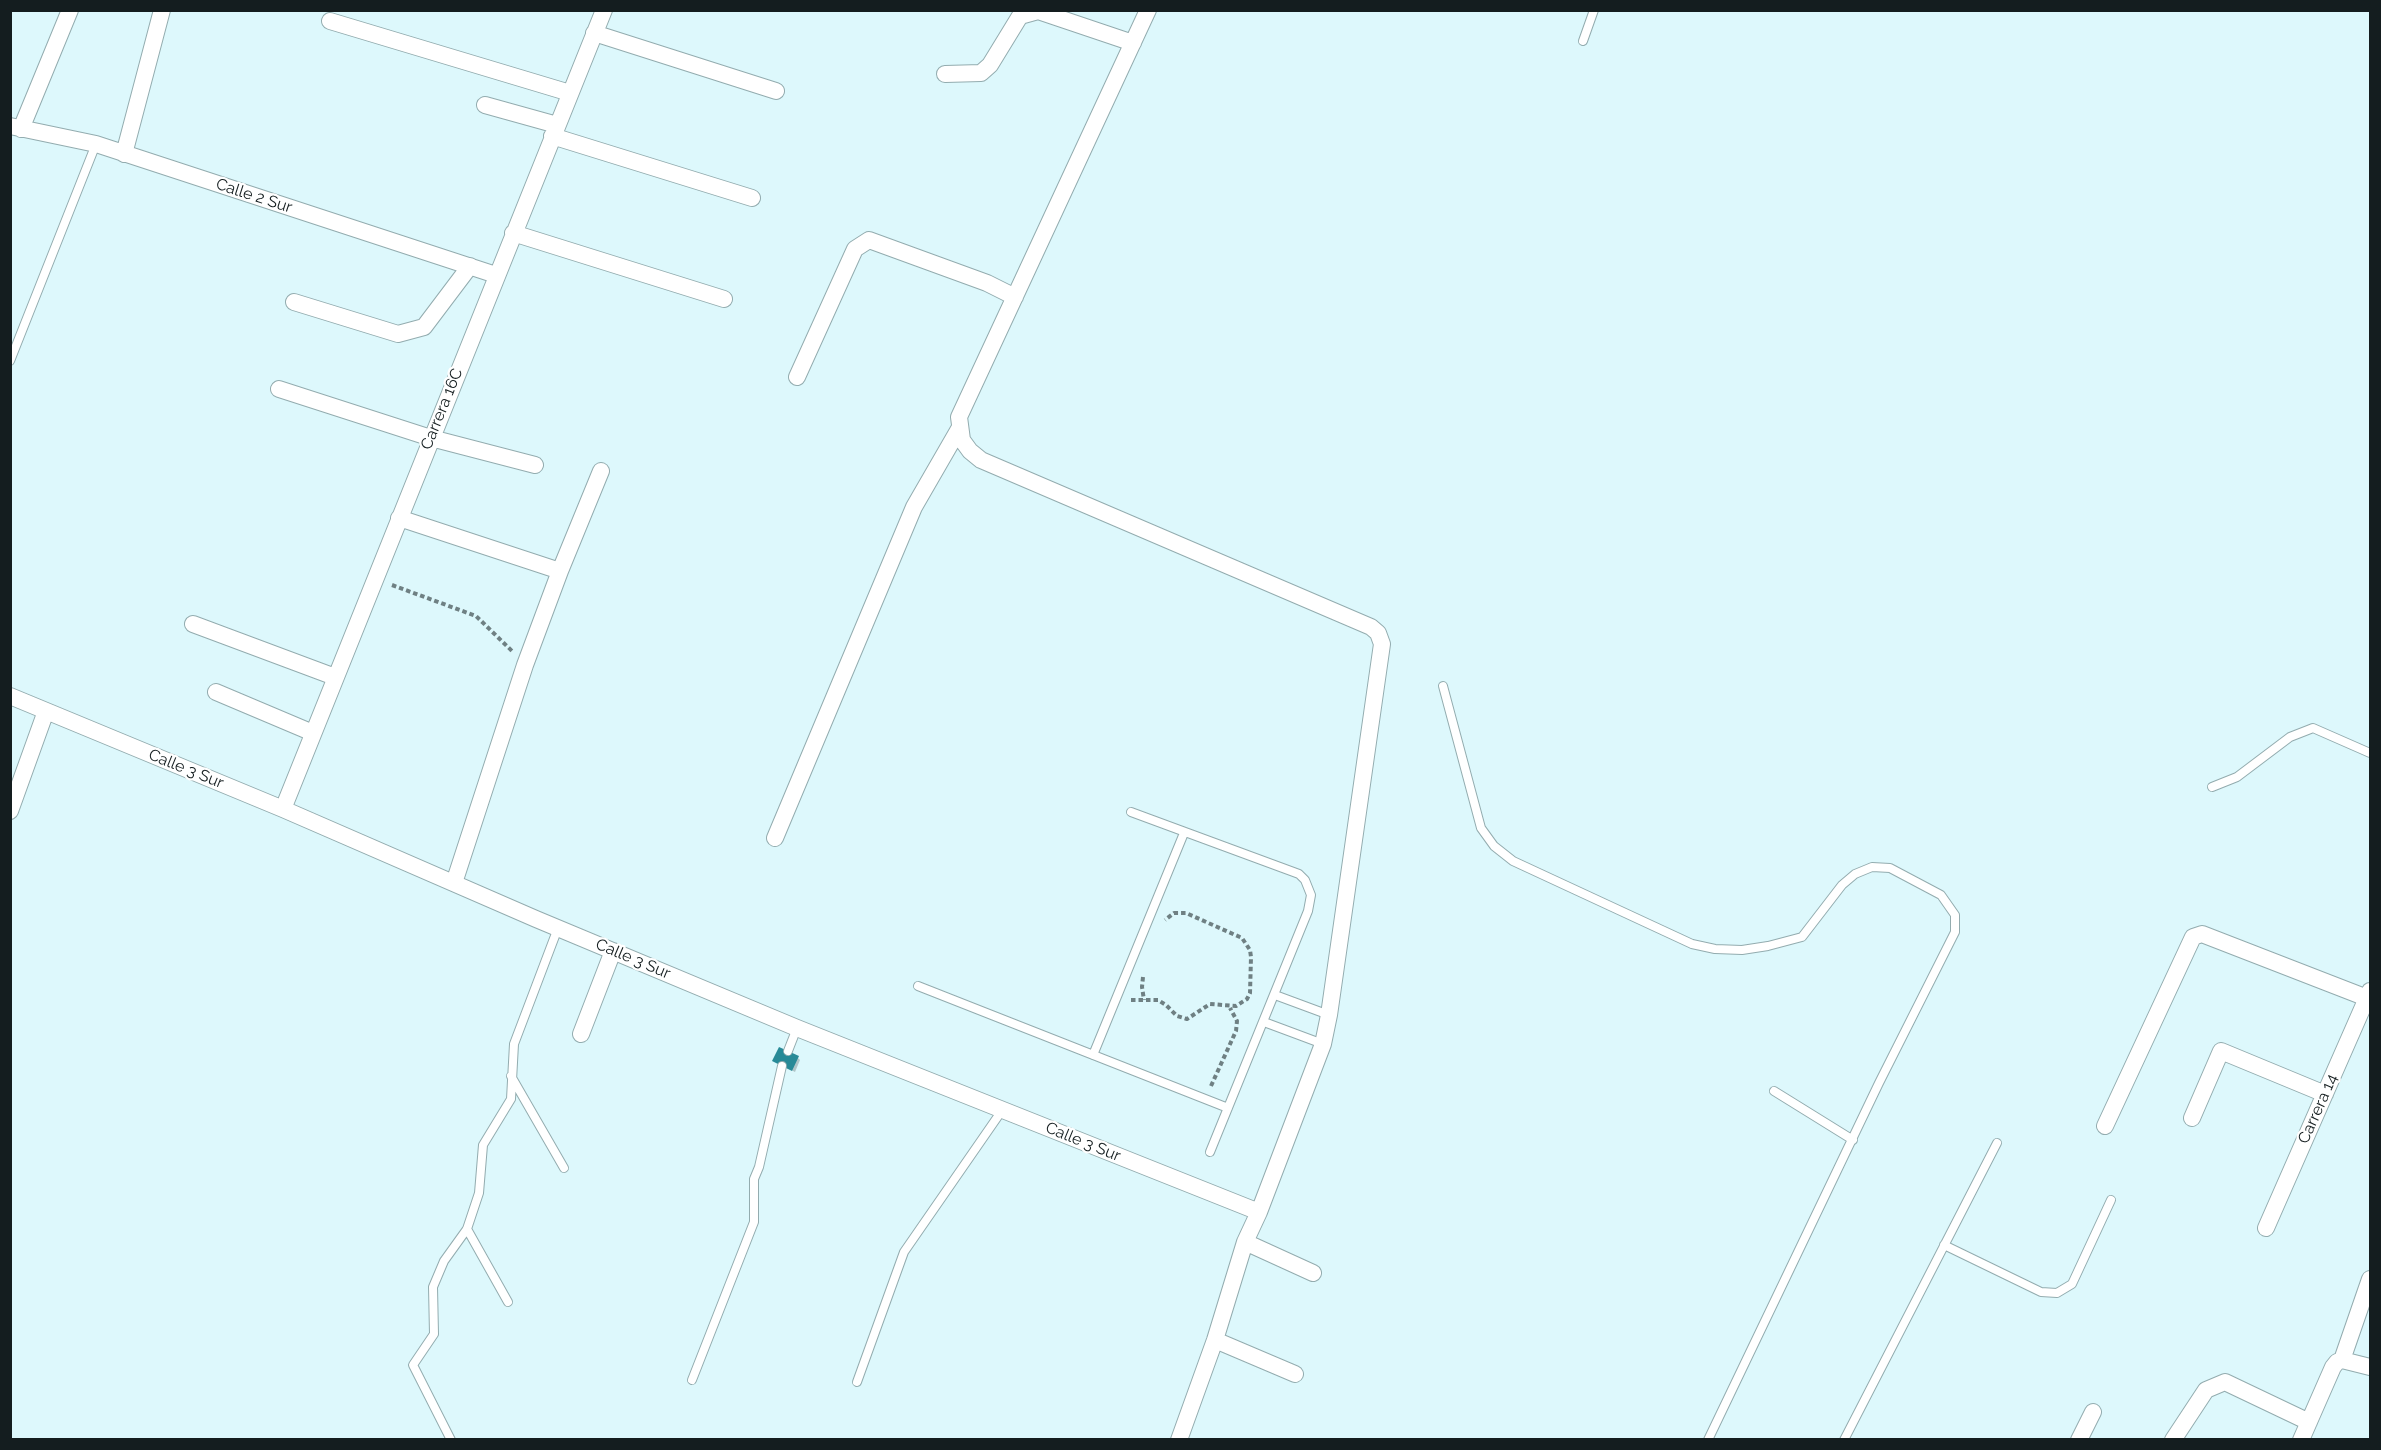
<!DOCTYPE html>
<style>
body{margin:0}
#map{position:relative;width:2381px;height:1450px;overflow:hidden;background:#ddf8fc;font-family:Raleway,sans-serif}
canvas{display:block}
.frame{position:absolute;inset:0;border:12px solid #141d1f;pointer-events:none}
</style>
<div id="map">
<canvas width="2381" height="1450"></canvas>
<div class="frame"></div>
</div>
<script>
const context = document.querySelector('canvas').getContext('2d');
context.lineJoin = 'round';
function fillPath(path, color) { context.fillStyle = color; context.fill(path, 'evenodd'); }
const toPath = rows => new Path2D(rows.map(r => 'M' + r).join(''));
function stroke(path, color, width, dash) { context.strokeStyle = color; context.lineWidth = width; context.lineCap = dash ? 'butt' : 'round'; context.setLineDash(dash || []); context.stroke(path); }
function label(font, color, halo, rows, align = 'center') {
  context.font = font + ' Raleway,sans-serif'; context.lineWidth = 4.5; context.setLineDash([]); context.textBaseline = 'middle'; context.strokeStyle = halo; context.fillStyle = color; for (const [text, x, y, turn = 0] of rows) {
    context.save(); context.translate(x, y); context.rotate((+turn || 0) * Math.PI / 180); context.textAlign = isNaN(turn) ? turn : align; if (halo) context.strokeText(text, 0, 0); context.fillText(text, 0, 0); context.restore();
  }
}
fillPath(toPath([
 [798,1058,800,1060,795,1072,774,1061]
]), '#0003');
fillPath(toPath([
 [779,1047,799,1056,792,1071,772,1061]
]), '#288a97');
const service = toPath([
 [1583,41,1594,10],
 [10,361,96,144],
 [1443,686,1481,828,1494,846,1513,861,1692,944,1715,949,1742,950,1768,946,1802,937,1842,885,1855,874,1872,867,1890,868,1941,895,1955,915,1955,932,1879,1083,1708,1440],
 [2212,787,2237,777,2290,737,2313,728,2370,753],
 [1131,812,1299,874,1305,880,1311,895,1308,911,1210,1152],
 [918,986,1228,1108],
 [1275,995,1329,1015],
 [1264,1022,1323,1044],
 [788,1051,797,1028],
 [1093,1055,1184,833],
 [511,1076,564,1168],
 [1774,1091,1853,1140],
 [467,1229,508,1302],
 [1944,1245,2041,1292,2057,1293,2072,1284,2111,1200],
 [692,1380,754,1222,754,1179,759,1167,782,1066],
 [857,1382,904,1252,1003,1109],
 [451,1440,413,1365,434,1334,433,1287,444,1261,467,1229,479,1193,483,1145,511,1099,514,1044,558,928],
 [1844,1440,1997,1143]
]);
const minor = toPath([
 [1148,10,959,417,962,440,970,451,981,460,1371,627,1378,633,1382,644,1329,1015,1323,1044,1259,1212,1245,1242,1215,1340,1179,1440],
 [330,21,570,93],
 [594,33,776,91],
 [945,74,981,73,990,65,1020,16,1038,11,1133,43],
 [485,105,557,125],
 [10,126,96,144,496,275],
 [21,129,70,10],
 [552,136,752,198],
 [124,154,162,10],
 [513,233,724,299],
 [294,302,398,334,424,327,470,266],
 [797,377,855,249,869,240,987,283,1015,297],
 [279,389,431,438,535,465],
 [399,518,560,571],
 [193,624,335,677],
 [216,692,313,733],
 [10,696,283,809,536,919,797,1028,1259,1212],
 [283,809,604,10],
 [10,811,46,711],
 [775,838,914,507,959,429],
 [454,883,525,665,560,571,601,471],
 [581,1034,613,951],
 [2192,1118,2221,1051,2325,1094],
 [2105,1126,2193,937,2202,934,2367,998],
 [2266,1228,2370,991],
 [1245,1242,1313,1273],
 [1215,1340,1295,1374],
 [2342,1360,2370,1279],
 [2079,1440,2093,1412],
 [2173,1440,2206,1390,2225,1382,2309,1422],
 [2301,1440,2333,1367,2337,1362,2342,1360,2370,1367]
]);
stroke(service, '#93acaf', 10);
stroke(minor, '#93acaf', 18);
stroke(toPath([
 [392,585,476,616,512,651],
 [1143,977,1142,987,1144,1000],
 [1131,1000,1158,1000,1166,1005,1177,1016,1187,1019,1210,1004,1236,1006,1247,999,1250,993,1251,957,1250,950,1242,938,1186,913,1174,913,1165,920],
 [1211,1086,1236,1031,1237,1021,1230,1008]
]), '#6f8083', 4, [4.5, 3]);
stroke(service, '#fff', 8);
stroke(minor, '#fff', 16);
label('16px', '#141d1f', '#fff', [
 ["Calle 2 Sur",254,196,18],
 ["Carrera 16C",442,409,-68],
 ["Calle 3 Sur",186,769,22],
 ["Calle 3 Sur",633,959,23],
 ["Carrera 14",2318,1109,-66],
 ["Calle 3 Sur",1083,1142,22]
]);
</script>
